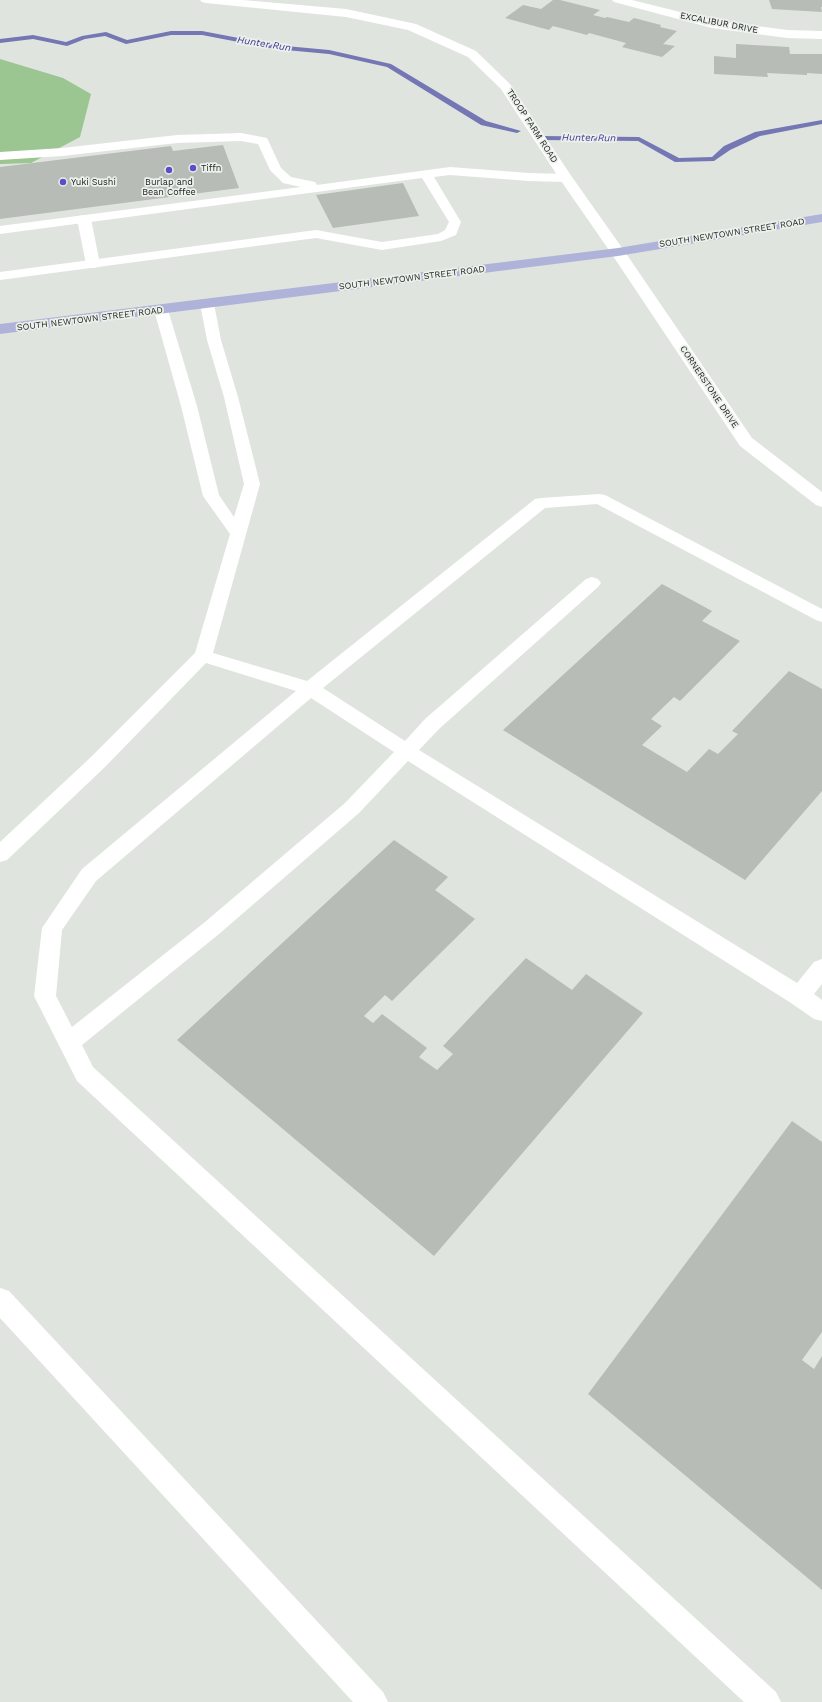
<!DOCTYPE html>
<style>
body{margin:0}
canvas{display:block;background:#dfe4de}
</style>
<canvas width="822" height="1702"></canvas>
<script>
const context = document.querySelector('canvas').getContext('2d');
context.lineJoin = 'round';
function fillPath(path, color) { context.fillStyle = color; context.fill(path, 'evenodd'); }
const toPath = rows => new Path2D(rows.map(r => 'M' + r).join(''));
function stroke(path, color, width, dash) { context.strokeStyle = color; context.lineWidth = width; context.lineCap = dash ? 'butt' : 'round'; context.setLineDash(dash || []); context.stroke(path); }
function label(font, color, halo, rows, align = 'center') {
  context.font = font + ' "Work Sans",sans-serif'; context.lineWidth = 3.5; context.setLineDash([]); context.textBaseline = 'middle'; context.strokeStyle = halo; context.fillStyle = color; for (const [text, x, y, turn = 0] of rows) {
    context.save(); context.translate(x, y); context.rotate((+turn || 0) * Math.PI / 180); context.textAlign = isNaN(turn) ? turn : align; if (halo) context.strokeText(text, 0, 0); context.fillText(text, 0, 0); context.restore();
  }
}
fillPath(toPath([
 [0,59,63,78,91,94,80,137,31,163,0,164]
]), '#9bc591');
fillPath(toPath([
 [171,31,202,31,275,45,329,50,391,64,486,121,521,131,517,133,481,125,387,67,329,54,275,49,202,35,171,35,126,44,105,36,85,39,67,46,33,39,0,43,0,39,33,35,66,42,82,36,106,32,127,40,171,31],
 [822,120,822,124,760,136,730,150,714,161,675,162,638,141,540,140,536,138,540,136,639,137,679,158,712,157,724,146,755,132,822,120]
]), '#7477b3');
fillPath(toPath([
 [553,0,560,0,600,10,593,15,605,18,607,17,629,22,634,18,661,25,660,27,677,31,663,44,675,46,662,57,622,47,626,43,589,33,587,35,553,26,549,30,505,18,523,5,541,9],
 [769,0,822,0,822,7,821,7,822,12,772,9],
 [736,44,789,47,790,54,822,54,822,74,807,73,807,75,767,73,768,77,714,74,714,56,736,58],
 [223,145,239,188,0,219,0,167,171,146,173,151],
 [403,183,419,216,333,228,316,195],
 [662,584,712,611,702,621,740,641,680,701,674,697,651,719,662,726,642,745,687,772,709,749,718,754,738,734,732,731,789,671,822,689,822,791,745,880,503,730],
 [394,840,448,877,435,890,475,919,392,1001,385,995,364,1016,373,1023,382,1014,427,1048,419,1057,437,1070,453,1054,443,1046,526,958,572,990,586,974,643,1013,434,1256,177,1040],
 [792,1121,822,1142,822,1332,802,1360,814,1369,822,1356,822,1590,588,1394]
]), '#b8bcb7');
fillPath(toPath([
 [241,133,267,138,281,168,291,177,315,182,317,185,450,167,529,173,566,174,570,175,572,178,570,181,566,182,529,181,450,175,434,177,461,222,456,235,441,241,382,250,316,238,0,280,0,272,316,230,382,242,438,234,445,230,449,222,422,178,0,234,0,226,301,187,283,183,270,170,258,144,241,141,177,143,62,156,0,160,0,152,62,148,177,135,241,133],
 [207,300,212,301,214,304,221,340,238,397,260,484,213,653,307,681,535,499,541,498,599,494,605,495,822,609,822,622,816,620,597,504,545,508,323,688,405,741,425,719,586,579,592,577,598,579,601,583,598,587,439,729,419,750,797,983,814,962,822,959,822,984,814,994,822,1000,822,1021,814,1019,791,1003,408,761,359,813,219,934,82,1045,93,1067,776,1692,781,1702,744,1702,77,1081,34,996,42,928,82,869,296,691,206,663,105,767,7,860,0,862,0,842,91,757,195,653,230,534,203,496,181,406,154,310,156,307,161,306,166,307,168,310,197,406,219,495,234,517,244,484,224,397,207,340,200,304,202,301,207,300],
 [311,698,394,752,345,803,205,922,72,1027,56,996,62,930,96,881,311,698],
 [0,1288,9,1291,383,1692,388,1702,353,1702,0,1318,0,1288]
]), '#fff');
fillPath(toPath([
 [200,0,243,0,346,9,416,24,476,51,510,84,572,177,625,252,752,438,822,492,822,507,816,505,740,446,611,253,559,178,501,89,468,57,408,30,346,17,206,3,202,2,200,0],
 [612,0,632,0,712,20,787,30,822,31,822,39,787,38,712,28,614,2,612,0],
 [84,215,89,216,91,219,100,264,98,267,93,268,88,267,86,264,77,219,79,216,84,215]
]), '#fff');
fillPath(toPath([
 [822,214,822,222,618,256,0,334,0,324,618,248,822,214]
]), '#b0b3d9');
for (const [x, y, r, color] of [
 [193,168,4,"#5950c8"],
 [169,170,4,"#5950c8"],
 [63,182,4,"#5950c8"]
]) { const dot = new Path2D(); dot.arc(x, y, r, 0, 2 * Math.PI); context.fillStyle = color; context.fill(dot); stroke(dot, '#ecf1eb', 1.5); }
label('9px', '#1c1e1c', '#ecf1eb', [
 ["EXCALIBUR DRIVE",719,23,11],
 ["TROOP FARM ROAD",532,126,57],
 ["SOUTH NEWTOWN STREET ROAD",732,233,-9],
 ["SOUTH NEWTOWN STREET ROAD",412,278,-7],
 ["SOUTH NEWTOWN STREET ROAD",90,319,-7],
 ["CORNERSTONE DRIVE",709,387,56]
]);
label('9px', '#1c1e1c', '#ecf1eb', [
 ["Tiffn",201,168],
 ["Yuki Sushi",71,182],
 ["Burlap and",169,182,"center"],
 ["Bean Coffee",169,192,"center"]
], 'left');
label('italic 10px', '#3f3598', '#ecf1eb', [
 ["Hunter Run",264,44,9],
 ["Hunter Run",589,138,1]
]);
</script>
